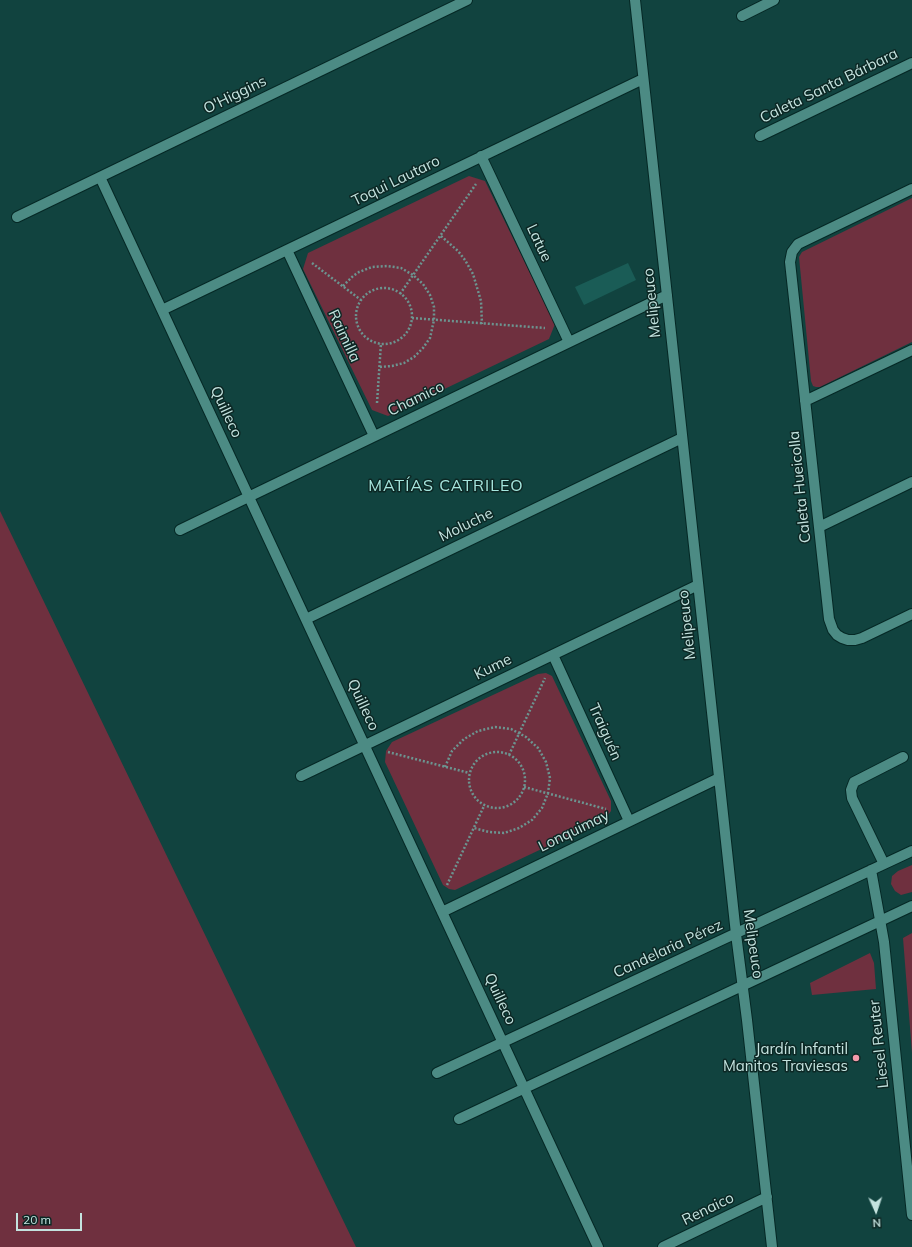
<!DOCTYPE html>
<meta charset="utf-8">
<style>
body{margin:0}
#map{position:relative;width:912px;height:1247px;overflow:hidden;background:#11433f;font-family:Mulish,sans-serif}
canvas{display:block}
.north{position:absolute;left:856px;top:1191px;width:40px;height:40px;-webkit-text-stroke:3px #0c2724;paint-order:stroke;rotate:177deg;font-size:11px;font-weight:700;line-height:16px;text-align:center;color:#c4e3df}
.north::after{content:'';display:block;margin:auto;width:14px;height:18px;background:#c4e3df;clip-path:polygon(50% 0,100% 100%,50% 72%,0 100%)}
.scale{position:absolute;left:16px;top:1213px;width:66px;height:18px;box-sizing:border-box;border:2px solid #c4e3df;border-top:0;padding-left:5px;font-size:12px;line-height:14px;white-space:nowrap;color:#c4e3df;-webkit-text-stroke:3px #0c2724;paint-order:stroke}
</style>
<div id="map">
<canvas width="912" height="1247"></canvas>
<div class="north">N</div>
<div class="scale">20 m</div>
</div>
<script>
const context = document.querySelector('canvas').getContext('2d');
context.lineJoin = 'round';
function fillPath(path, color) { context.fillStyle = color; context.fill(path, 'evenodd'); }
const toPath = rows => new Path2D(rows.map(r => 'M' + r).join(''));
function stroke(path, color, width, dash) { context.strokeStyle = color; context.lineWidth = width; context.lineCap = dash ? 'butt' : 'round'; context.setLineDash(dash || []); context.stroke(path); }
function label(font, color, halo, rows, align = 'center') {
  context.font = font + ' Mulish,sans-serif'; context.lineWidth = 3; context.setLineDash([]); context.textBaseline = 'middle'; context.strokeStyle = halo; context.fillStyle = color; for (const [text, x, y, turn = 0] of rows) {
    context.save(); context.translate(x, y); context.rotate((+turn || 0) * Math.PI / 180); context.textAlign = isNaN(turn) ? turn : align; if (halo) context.strokeText(text, 0, 0); context.fillText(text, 0, 0); context.restore();
  }
}
fillPath(toPath([
 [469,176,485,181,555,324,549,339,388,416,372,410,303,269,308,253],
 [912,198,912,342,820,387,816,387,813,386,811,381,799,257,802,252],
 [0,511,356,1247,0,1247],
 [546,673,552,676,611,801,611,811,605,819,455,890,449,889,443,885,385,762,386,751,392,742,538,674],
 [912,865,912,892,901,895,895,891,891,884,892,876,898,871],
 [912,933,912,1053,903,938],
 [870,953,874,963,876,989,812,995,810,983]
]), '#6f303f');
fillPath(toPath([
 [628,263,636,280,584,305,575,287]
]), '#1a5c56');
const minor = toPath([
 [635,0,736,934,747,1020,772,1247],
 [742,16,774,0],
 [760,136,912,63],
 [481,156,569,342],
 [100,177,598,1247],
 [912,189,798,244,792,252,790,262,829,619,833,630,837,635,842,638,848,640,855,640,862,638,912,614],
 [17,217,467,0],
 [287,250,374,436],
 [162,310,643,79],
 [805,401,912,350],
 [819,527,912,482],
 [180,530,667,295],
 [306,619,682,438],
 [553,655,629,821],
 [301,776,698,585],
 [884,864,852,798,851,790,854,782,903,757],
 [871,870,884,942,912,1215],
 [442,912,719,778],
 [437,1073,912,851],
 [459,1119,912,906],
 [663,1247,767,1197]
]);
stroke(minor, '#052825', 12);
stroke(toPath([
 [441,236,458,251,465,260,473,274,481,301,482,324],
 [312,263,361,300],
 [343,286,353,276,359,272,372,267,387,266,401,268,413,275,423,284,430,295,434,307,434,320,430,338,423,348,414,357,404,363,392,366,379,367],
 '356 316a28 28 0 1 1 56 0a28 28 0 1 1-56 0Z',
 [400,294,476,184],
 [412,318,545,328],
 [377,403,381,343],
 '469 780a28 28 0 1 1 56 0a28 28 0 1 1-56 0Z',
 [388,752,469,773],
 [509,755,545,678],
 [445,767,452,751,464,739,478,731,495,727,511,729,526,737,538,748,546,762,550,778,548,793,542,808,532,820,519,828,504,833,489,832,474,828],
 [524,787,606,809],
 [447,885,484,806]
]), '#6c9490', 2.5, [2, 2]);
stroke(minor, '#4c8b84', 10);
for (const [x, y, r, color] of [
 [856,1058,4,"#f39aab"]
]) { const dot = new Path2D(); dot.arc(x, y, r, 0, 2 * Math.PI); context.fillStyle = color; context.fill(dot); stroke(dot, '#0c2724', 1.5); }
label('15px', '#c4e3df', '#0c2724', [
 ["Caleta Santa Bárbara",829,86,-26],
 ["O'Higgins",235,95,-26],
 ["Toqui Lautaro",396,181,-26],
 ["Latue",539,243,65],
 ["Melipeuco",652,303,-96],
 ["Raimilla",344,336,65],
 ["Chamico",416,399,-26],
 ["Quilleco",226,412,65],
 ["Caleta Hueicolla",800,487,-96],
 ["Moluche",466,525,-26],
 ["Melipeuco",687,625,-96],
 ["Kume",493,667,-26],
 ["Quilleco",363,705,65],
 ["Traiguén",605,732,66],
 ["Lonquimay",574,831,-26],
 ["Melipeuco",753,944,82],
 ["Candelaria Pérez",668,949,-25],
 ["Quilleco",500,999,65],
 ["Liesel Reuter",879,1044,-96],
 ["Renaico",708,1209,-26]
]);
label('15px', '#c4e3df', '#0c2724', [
 ["Jardín Infantil",848,1049],
 ["Manitos Traviesas",848,1066]
], 'right');
context.letterSpacing = '1px';
label('16px', '#a6e6de', '#0c2724', [
 ["MATÍAS CATRILEO",446,486]
]);
context.letterSpacing = '0px';
</script>
